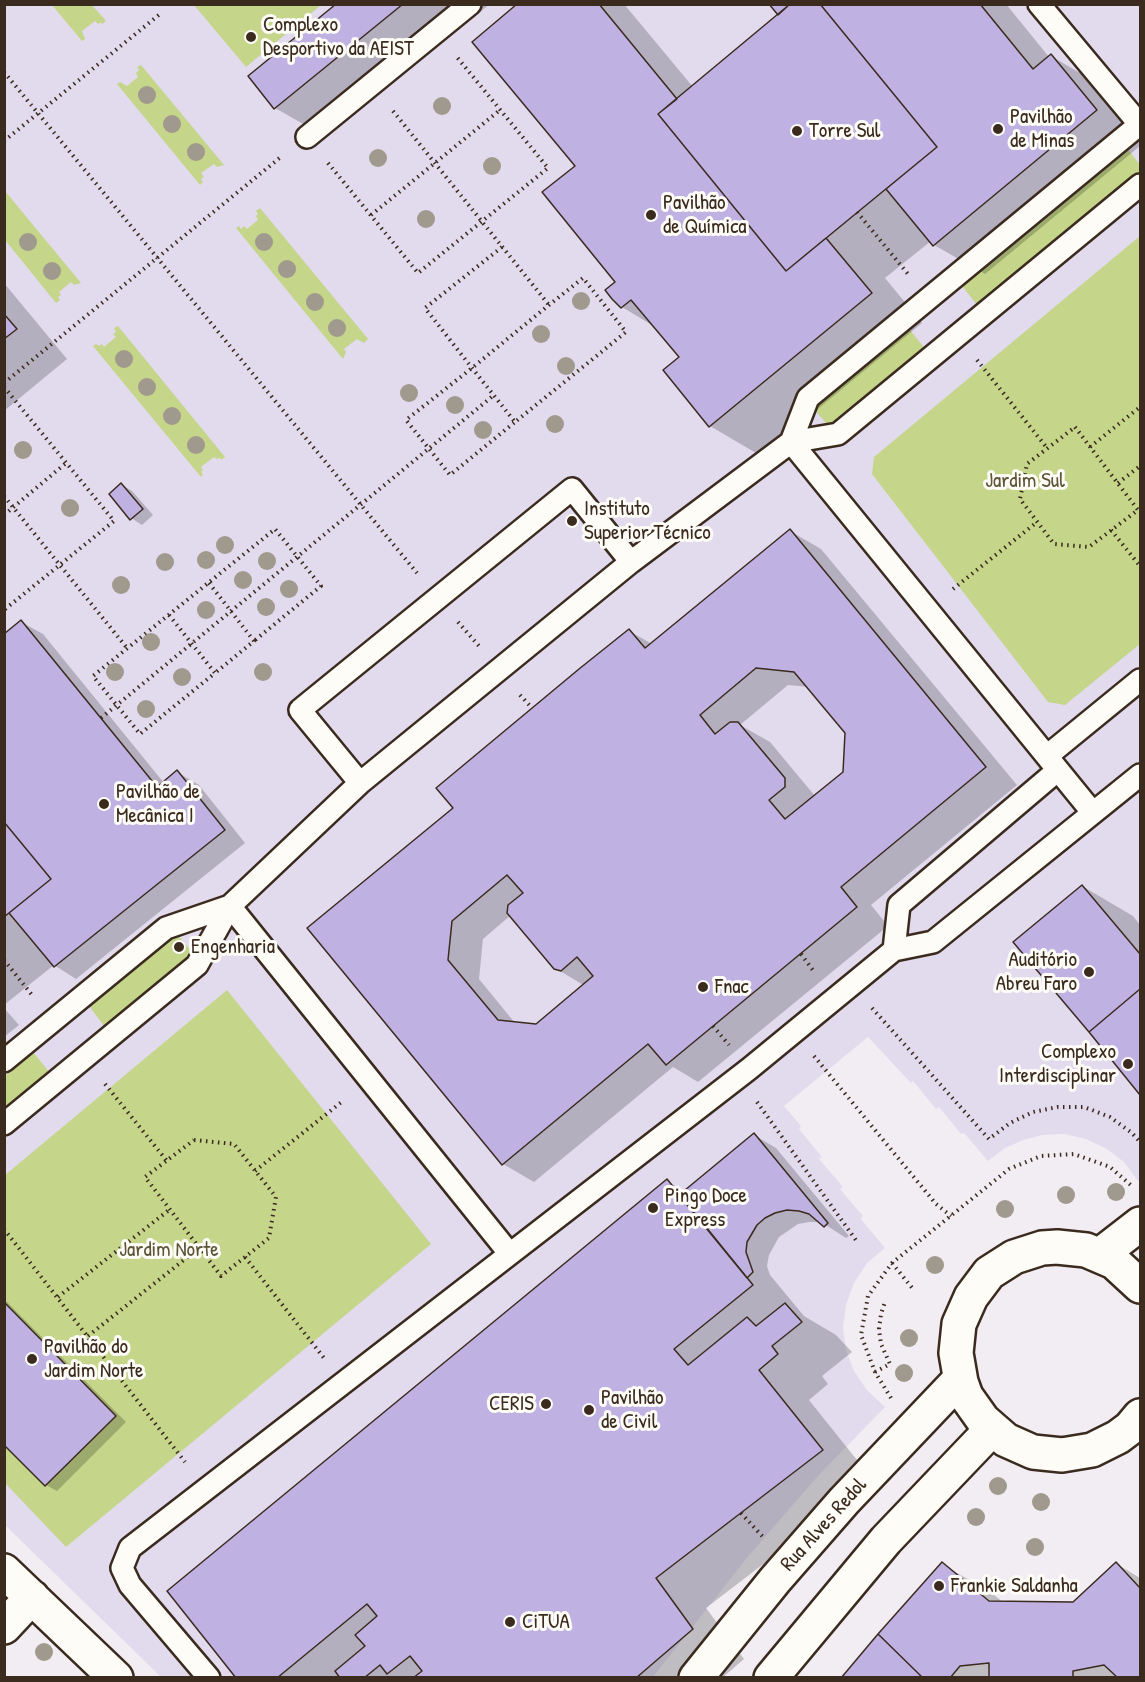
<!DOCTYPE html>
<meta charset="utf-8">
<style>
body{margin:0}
#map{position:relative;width:1145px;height:1682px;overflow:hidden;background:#f1edf3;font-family:"Patrick Hand",sans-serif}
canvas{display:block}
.frame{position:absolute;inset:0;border:6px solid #3b2a1e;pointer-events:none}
</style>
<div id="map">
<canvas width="1145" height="1682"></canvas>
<div class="frame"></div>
</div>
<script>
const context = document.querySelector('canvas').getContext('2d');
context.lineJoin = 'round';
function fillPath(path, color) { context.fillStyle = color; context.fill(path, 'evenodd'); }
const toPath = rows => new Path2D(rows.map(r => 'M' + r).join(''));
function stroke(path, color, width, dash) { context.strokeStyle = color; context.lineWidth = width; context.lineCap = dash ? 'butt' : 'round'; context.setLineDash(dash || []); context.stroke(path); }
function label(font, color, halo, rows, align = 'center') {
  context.font = font + ' "Patrick Hand",sans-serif'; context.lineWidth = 6; context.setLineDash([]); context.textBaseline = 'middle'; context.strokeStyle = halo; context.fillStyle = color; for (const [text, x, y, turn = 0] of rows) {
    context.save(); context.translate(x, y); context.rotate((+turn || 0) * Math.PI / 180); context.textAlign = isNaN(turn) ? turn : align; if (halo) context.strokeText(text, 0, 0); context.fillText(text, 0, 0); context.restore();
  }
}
fillPath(toPath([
 [4,5,1140,5,1140,1180,1138,1181,1124,1162,1107,1149,1086,1139,1064,1134,1043,1135,1023,1140,1005,1148,988,1161,964,1133,961,1134,939,1107,936,1109,913,1081,911,1083,868,1037,784,1106,801,1126,799,1129,822,1157,819,1159,843,1187,840,1189,863,1216,861,1219,885,1248,867,1263,854,1283,846,1305,843,1328,846,1350,854,1371,867,1390,885,1407,817,1477,747,1558,653,1677,161,1677,5,1525]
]), '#e2dbee');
fillPath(toPath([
 [52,5,92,5,106,21,102,24,101,22,98,24,95,21,82,31,85,39,82,41],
 [194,5,321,5,246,67],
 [141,65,224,165,217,167,214,164,201,173,204,177,201,179,203,182,200,185,117,84,120,82,127,86,138,77,136,73,139,70,137,67],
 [1127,148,1140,165,1140,172,978,306,962,286],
 [5,191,81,283,74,285,71,282,59,292,61,295,58,297,60,300,56,303,5,240],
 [260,208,368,339,364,343,357,339,344,349,346,352,343,359,236,228,239,226,241,229,244,226,247,229,258,220,256,216,258,214,256,211],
 [1140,236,1140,644,1065,705,1048,702,872,474,874,457],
 [118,326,225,457,221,460,220,458,217,459,214,457,201,467,203,470,201,472,203,474,201,477,93,346,96,344,99,346,102,344,104,347,116,337,113,334,116,332,114,328],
 [910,330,926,350,831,429,813,408],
 [176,933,193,953,104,1026,89,1006],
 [227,990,431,1244,66,1547,5,1483,5,1175],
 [33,1052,49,1072,5,1108,5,1076]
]), '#c5d58a');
fillPath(toPath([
 [339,4,490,4,326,137,275,108],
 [520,4,624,4,693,87,780,15,771,4,1006,4,1049,57,1051,56,1102,86,1140,132,1140,146,985,274,934,245,931,241,885,278,922,323,761,456,710,426,665,370,681,358,655,327,622,307,617,282],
 [4,283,67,359,4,411],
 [122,485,132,491,153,515,142,525,131,518],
 [790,531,821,549,1017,785,871,905,888,926,698,1082,673,1067,534,1182,503,1164,309,928,455,808,629,631,652,644],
 [788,685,809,687,846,733,844,772,815,796,770,742,740,725],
 [511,915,555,968,585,986,536,1026,515,1023,479,979,483,939],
 [21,622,43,634,164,783,177,772,199,785,245,843,76,979,54,965,4,1005,4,636],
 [1082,886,1133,916,1140,925,1140,1093,1090,1032],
 [4,1008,19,1025,4,1037],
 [754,1135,776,1148,849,1236,846,1238,821,1222,809,1222,798,1224,779,1237,769,1255,767,1266,770,1275,804,1316,836,1335,852,1352,822,1376,828,1384,809,1400,873,1480,706,1608,744,1659,722,1678,238,1678,667,1181,685,1192],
 [4,1299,126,1422,57,1491,46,1485,4,1442],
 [942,1564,993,1594,1004,1603,1074,1603,1117,1564,1140,1578,1140,1678,843,1678]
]), '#0003');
const building = toPath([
 [336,4,403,4,274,109,248,76,336,4],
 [517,4,599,4,677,99,658,114,786,271,826,238,872,293,709,427,663,370,679,357,631,300,621,308,612,299,605,290,615,282,542,192,575,166,472,42,517,4],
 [769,4,790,4,778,15,769,4],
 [790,4,820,4,937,147,786,271,658,114,790,4],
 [820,4,980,4,1033,69,1051,54,1097,110,933,246,886,189,937,147,820,4],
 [4,314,17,329,4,339,4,314],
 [121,483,143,509,130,520,109,494,121,483],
 [790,529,986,767,841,887,857,907,666,1065,648,1044,502,1165,307,928,453,808,436,788,579,669,629,629,645,648,790,529],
 [756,668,794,672,845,733,843,772,785,819,769,800,785,787,785,778,738,722,730,722,715,734,700,715,756,668],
 [507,875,523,893,508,905,507,913,554,969,561,971,577,957,593,976,536,1024,498,1020,448,960,452,921,507,875],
 [21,620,157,787,177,770,225,830,54,967,9,913,51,879,4,822,4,634,21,620],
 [4,822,51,879,4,917,4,822],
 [1082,885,1140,954,1140,989,1089,1032,1013,942,1082,885],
 [1140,989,1140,1095,1089,1032,1140,989],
 [754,1133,828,1223,824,1227,809,1214,799,1211,787,1210,775,1213,765,1218,757,1225,747,1242,746,1252,753,1272,747,1278,679,1195,754,1133],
 [667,1179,753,1285,674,1349,688,1365,747,1317,756,1326,785,1303,802,1322,772,1346,778,1354,759,1370,823,1450,656,1578,693,1629,636,1678,413,1678,422,1671,410,1656,387,1674,380,1665,364,1678,340,1678,335,1671,365,1646,355,1635,377,1616,367,1604,277,1678,236,1678,167,1591,667,1179],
 [4,1302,116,1416,45,1486,4,1445,4,1302],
 [942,1562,989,1601,1073,1602,1116,1562,1140,1588,1140,1678,1118,1678,1104,1665,1073,1671,1073,1678,989,1678,989,1663,960,1666,950,1678,923,1678,878,1634,942,1562],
 [878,1634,923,1678,841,1678,878,1634]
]);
fillPath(building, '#bfb2e3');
stroke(building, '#3b2a1e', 1.5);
const lane = toPath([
 [1039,4,1140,125],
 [307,137,470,4],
 [791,442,808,398,1140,124],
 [791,442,1093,813],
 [1047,756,1140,680],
 [360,783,300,710,572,489,631,562],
 [230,906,509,1253],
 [894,950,899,905,1058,770],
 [4,1061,166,928,230,906],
 [4,1124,197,965,230,906,360,783,631,562,791,442,838,434,1140,185],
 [209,1678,130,1585,122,1568,130,1548,749,1069,894,950,933,942,1140,775]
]);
const street = toPath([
 [1100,1255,1140,1224],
 [1140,1286,1114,1262,1086,1250,1057,1247,1042,1248,1014,1257,989,1273,971,1297,959,1324,956,1353,961,1382,966,1396,983,1420,1006,1440,1033,1452,1062,1455,1092,1450,1118,1437,1130,1428,1140,1416],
 [696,1678,775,1580,844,1501,960,1379],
 [771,1678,886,1540,992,1429]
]);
const secondary = toPath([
 [4,1571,116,1678],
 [4,1627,32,1597]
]);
stroke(lane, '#3b2a1e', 26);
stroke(street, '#3b2a1e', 38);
stroke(secondary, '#3b2a1e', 38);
stroke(toPath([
 [4,72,417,573],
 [393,111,549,305],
 [4,141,160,14],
 [328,163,418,273,548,168,456,56],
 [857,212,908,274],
 [371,215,500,110],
 [502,247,425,308,472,368,515,422,626,332,583,278,549,305,511,336,472,368,406,420,450,475,515,422],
 [977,360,1047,448],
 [4,383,282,156],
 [4,387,114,521,4,610],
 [1075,427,1138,510,1089,547,1054,544,1020,499,1027,464,1075,427],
 [1090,447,1140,407],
 [1118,483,1140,466],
 [4,496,127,648],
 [4,515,66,463],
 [1111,530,1140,566],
 [209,583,254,641,215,673],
 [953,589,1037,522],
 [169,615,215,673,140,734,93,676,275,529,321,586,254,641],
 [458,622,479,646],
 [520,695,532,708],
 [101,718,494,395],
 [801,954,815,973],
 [4,960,32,995],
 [872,1008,989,1139,1010,1123,1033,1112,1058,1107,1084,1107,1110,1117,1132,1133,1140,1142],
 [713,1026,729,1045],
 [814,1056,936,1204,951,1216],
 [105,1084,167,1161],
 [757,1102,858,1243],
 [194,1140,234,1144,276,1197,269,1238,221,1276,145,1177,194,1140],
 [255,1171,344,1100],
 [4,1229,185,1462],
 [245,1257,324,1358],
 [892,1263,913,1289],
 [58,1297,169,1210],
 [88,1336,199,1248],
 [875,1372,890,1364,881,1344,879,1329,881,1314,885,1302],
 [891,1398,875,1372,861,1335,868,1296,892,1263,1009,1169,1041,1156,1074,1154,1110,1167,1133,1187],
 [741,1513,763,1537]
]), '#3b2a1e', 4, [1.5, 4.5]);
stroke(lane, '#fdfcf7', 21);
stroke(street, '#fdfcf7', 33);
stroke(secondary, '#fdfcf7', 33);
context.fillStyle = '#a0998d';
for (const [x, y] of [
 [147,95],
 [442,106],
 [172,124],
 [196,152],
 [378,158],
 [492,166],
 [426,219],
 [28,242],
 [264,242],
 [287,269],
 [52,271],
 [581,301],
 [315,302],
 [337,328],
 [541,334],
 [124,359],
 [566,366],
 [147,387],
 [409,393],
 [455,405],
 [172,416],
 [555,424],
 [483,430],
 [196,445],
 [23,450],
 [70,508],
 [225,545],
 [206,560],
 [267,561],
 [165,562],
 [243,580],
 [121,585],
 [289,589],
 [266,607],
 [206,610],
 [151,642],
 [115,672],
 [263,672],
 [182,677],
 [146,709],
 [1116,1192],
 [1066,1195],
 [1005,1209],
 [935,1265],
 [909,1338],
 [904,1373],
 [998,1486],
 [1041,1502],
 [976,1517],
 [1035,1547],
 [44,1652]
]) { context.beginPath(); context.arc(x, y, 9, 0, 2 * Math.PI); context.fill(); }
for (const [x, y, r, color] of [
 [251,37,6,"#3b2a1e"],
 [998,129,6,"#3b2a1e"],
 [797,131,6,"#3b2a1e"],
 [651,215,6,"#3b2a1e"],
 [572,521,6,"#3b2a1e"],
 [104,804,6,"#3b2a1e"],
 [179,947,6,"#3b2a1e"],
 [1089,972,6,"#3b2a1e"],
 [703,987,6,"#3b2a1e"],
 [1128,1064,6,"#3b2a1e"],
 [653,1208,6,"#3b2a1e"],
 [32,1359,6,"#3b2a1e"],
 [546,1404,6,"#3b2a1e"],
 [589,1410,6,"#3b2a1e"],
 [939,1586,6,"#3b2a1e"],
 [510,1622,6,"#3b2a1e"]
]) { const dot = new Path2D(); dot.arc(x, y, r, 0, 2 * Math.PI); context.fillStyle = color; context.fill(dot); stroke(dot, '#fdfcf7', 2); }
label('21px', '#3b2a1e', '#fdfcf7', [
 ["Complexo",263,25],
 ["Desportivo da AEIST",263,49],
 ["Pavilhão",1010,117],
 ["de Minas",1010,141],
 ["Torre Sul",809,131],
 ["Pavilhão",663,203],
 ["de Química",663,227],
 ["Instituto",584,509],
 ["Superior Técnico",584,533],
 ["Pavilhão de",116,792],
 ["Mecânica I",116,816],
 ["Engenharia",191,947],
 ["Auditório",1077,960,"right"],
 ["Abreu Faro",1077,984,"right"],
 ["Fnac",715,987],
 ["Complexo",1116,1052,"right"],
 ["Interdisciplinar",1116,1076,"right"],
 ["Pingo Doce",665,1196],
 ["Express",665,1220],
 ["Pavilhão do",44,1347],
 ["Jardim Norte",44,1371],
 ["Pavilhão",601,1398],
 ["de Civil",601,1422],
 ["CERIS",534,1404,"right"],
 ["Frankie Saldanha",951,1586],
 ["CiTUA",522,1622]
], 'left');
label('21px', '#5e5539', '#fdfcf7', [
 ["Jardim Sul",1025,481],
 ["Jardim Norte",169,1250]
]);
label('21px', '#3b2a1e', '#fdfcf7', [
 ["Rua Alves Redol",824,1525,-48]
]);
</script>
